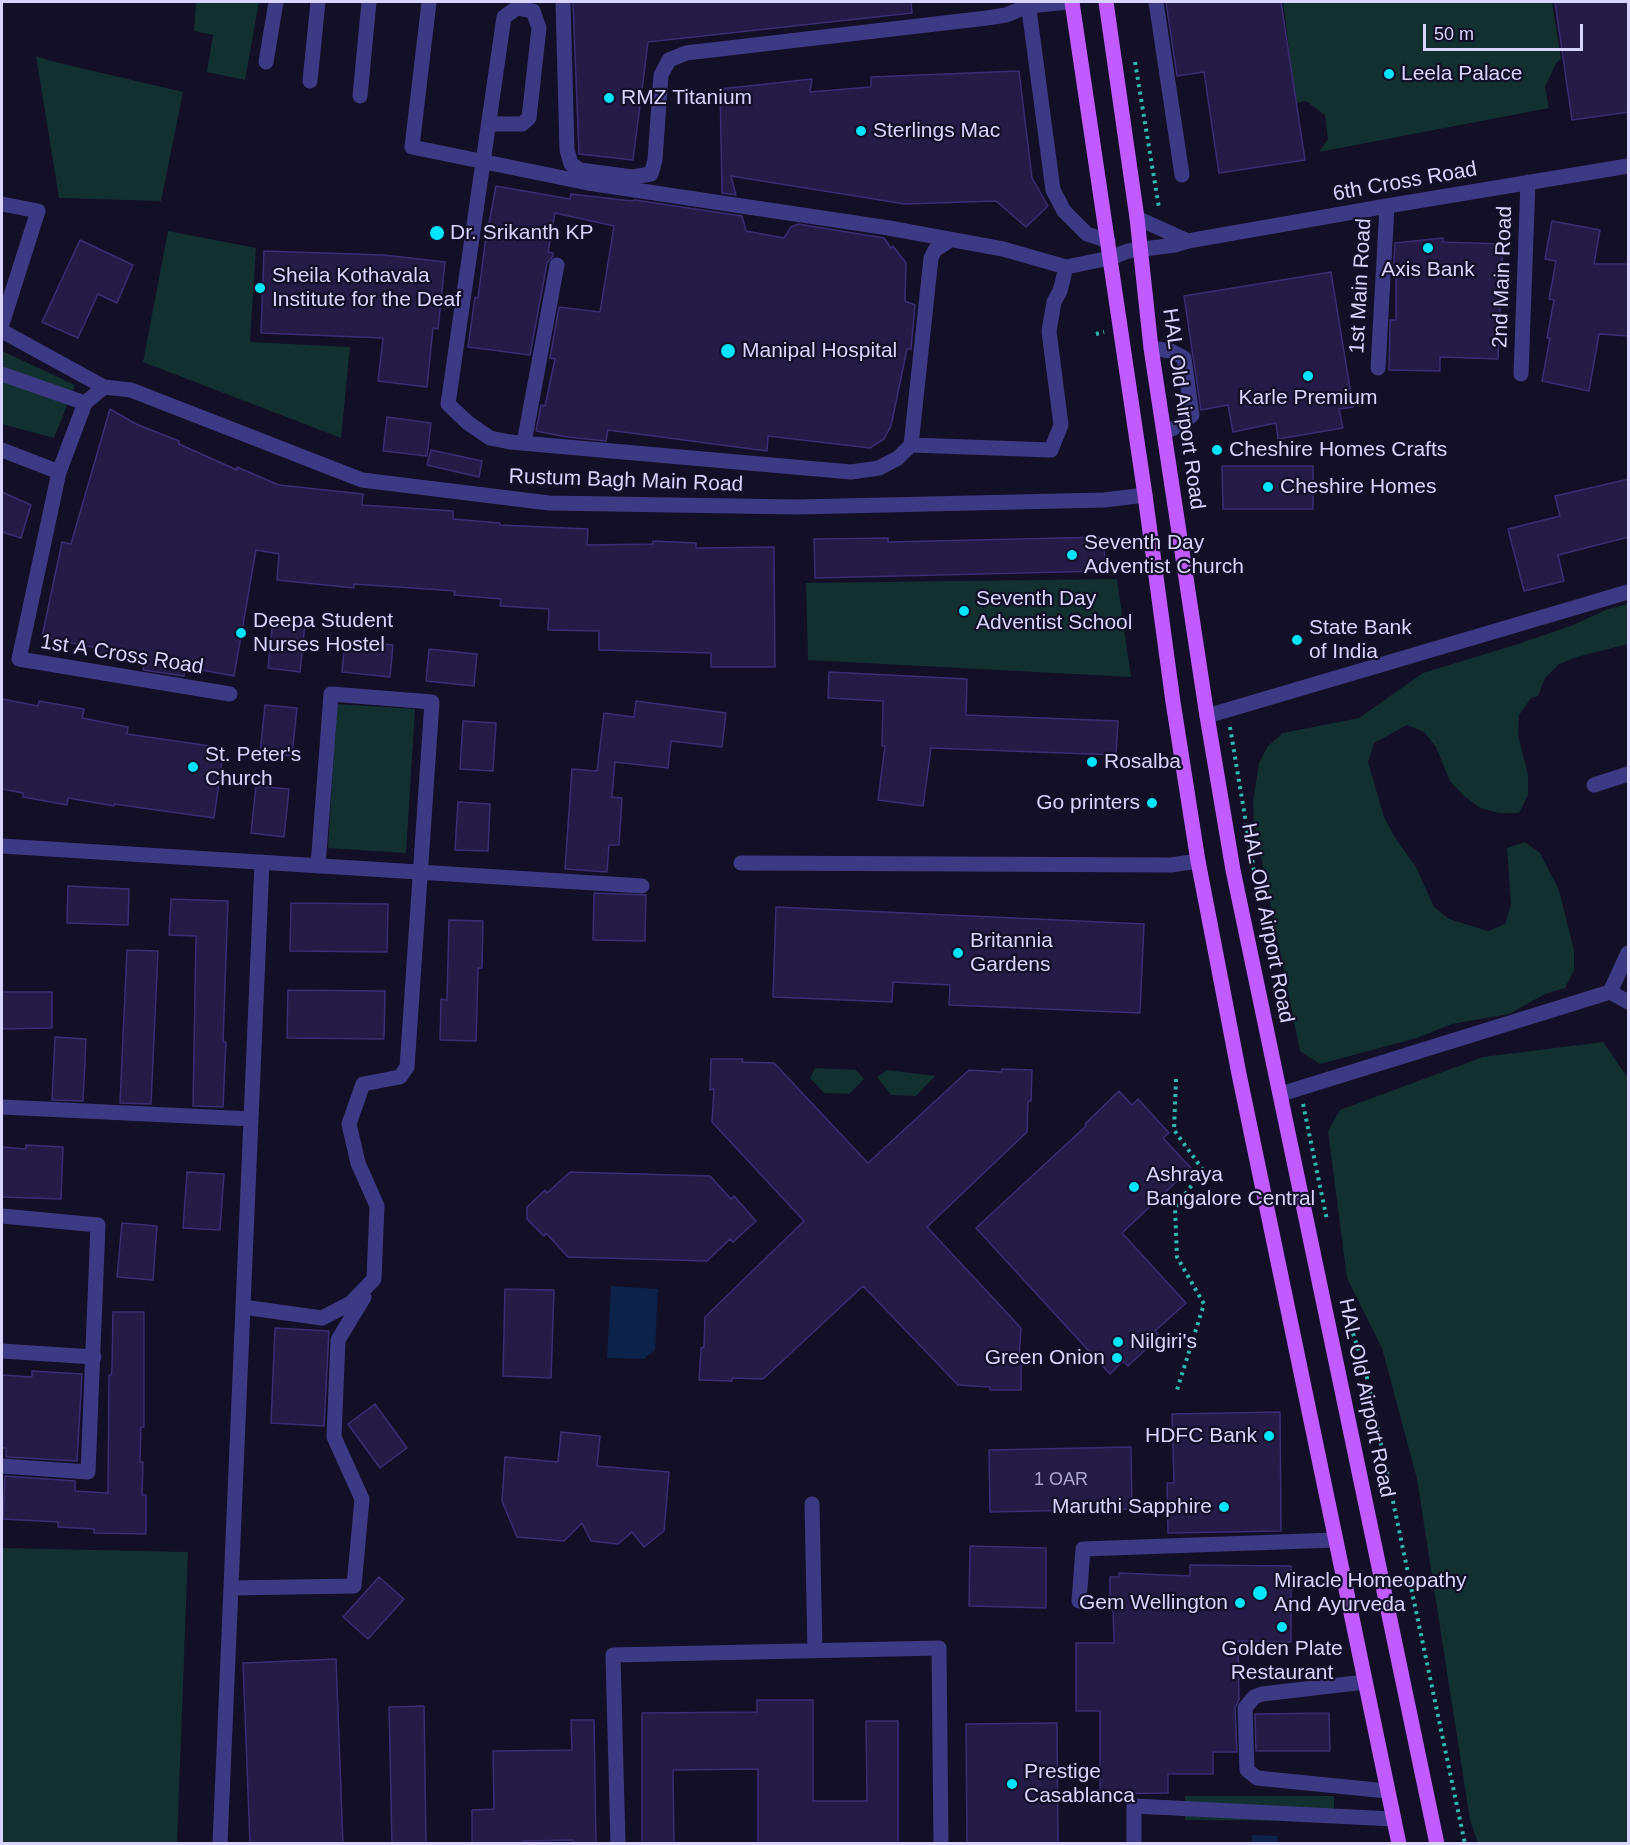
<!DOCTYPE html>
<style>
body{margin:0}
#map{position:relative;width:1630px;height:1845px;overflow:hidden;background:#130f26;font-family:Arial,sans-serif}
canvas{display:block}
.frame{position:absolute;inset:0;border:3px solid #d9d4ff;pointer-events:none}
.scale{position:absolute;left:1423px;top:24px;width:160px;height:27px;box-sizing:border-box;border:3px solid #d9d4ff;border-top:0;padding-left:8px;font-size:18px;line-height:21px;white-space:nowrap;color:#d9d4ff;-webkit-text-stroke:4px #130f26;paint-order:stroke}
</style>
<div id="map">
<canvas width="1630" height="1845"></canvas>
<div class="frame"></div>
<div class="scale">50 m</div>
</div>
<script>
const context = document.querySelector('canvas').getContext('2d');
context.lineJoin = 'round';
function fillPath(path, color) { context.fillStyle = color; context.fill(path, 'evenodd'); }
const toPath = rows => new Path2D(rows.map(r => 'M' + r).join(''));
function stroke(path, color, width, dash) { context.strokeStyle = color; context.lineWidth = width; context.lineCap = dash ? 'butt' : 'round'; context.setLineDash(dash || []); context.stroke(path); }
function label(font, color, halo, rows, align = 'center') {
  context.font = font + ' Arial,sans-serif'; context.lineWidth = 4.5; context.setLineDash([]); context.textBaseline = 'middle'; context.strokeStyle = halo; context.fillStyle = color; for (const [text, x, y, turn = 0] of rows) {
    context.save(); context.translate(x, y); context.rotate((+turn || 0) * Math.PI / 180); context.textAlign = isNaN(turn) ? turn : align; if (halo) context.strokeText(text, 0, 0); context.fillText(text, 0, 0); context.restore();
  }
}
fillPath(toPath([
 [196,2,259,2,245,80,207,72,213,35,194,31],
 [1283,2,1552,2,1561,59,1556,63,1545,87,1549,108,1319,152,1328,139,1325,115,1306,101,1296,103],
 [36,56,51,61,183,92,161,201,59,198],
 [168,231,256,248,250,342,350,347,341,438,143,362],
 [2,351,75,385,54,438,2,424],
 [1117,579,1131,677,808,660,806,583],
 [1628,604,1628,644,1577,657,1559,664,1545,678,1538,696,1531,698,1519,715,1518,735,1528,775,1528,795,1519,813,1499,813,1480,808,1464,796,1450,781,1436,747,1424,732,1407,725,1374,743,1368,762,1384,817,1394,836,1417,869,1434,907,1449,919,1488,931,1505,924,1511,905,1507,848,1525,842,1540,853,1559,890,1574,950,1574,970,1565,988,1545,994,1509,1014,1452,1024,1417,1038,1320,1064,1300,1051,1254,821,1253,802,1259,763,1268,746,1283,733,1359,718,1423,673,1518,644,1573,625,1608,609],
 [337,704,415,709,406,853,328,848],
 [1603,1042,1628,1078,1628,1843,1478,1843,1470,1820,1417,1479,1382,1348,1347,1278,1328,1131,1340,1110,1483,1057],
 [815,1068,856,1070,864,1079,849,1094,824,1093,810,1078],
 [887,1070,935,1076,916,1096,891,1095,877,1077],
 [2,1548,188,1552,177,1843,2,1843],
 [1185,1796,1334,1796,1334,1821,1185,1820]
]), '#12302f');
fillPath(toPath([
 [611,1286,658,1289,655,1350,644,1359,607,1358],
 [1252,1835,1278,1836,1277,1843,1252,1843]
]), '#0c2248');
const building = toPath([
 [573,2,911,2,912,13,648,42,633,160,579,154,573,2],
 [1166,2,1281,2,1305,160,1219,173,1204,72,1177,76,1166,2],
 [1555,2,1629,2,1629,112,1572,120,1555,2],
 [1019,71,1032,178,1048,206,1026,227,996,201,905,204,731,176,736,195,722,193,720,89,812,79,810,92,871,87,871,77,1019,71],
 [496,186,570,199,571,194,632,201,635,200,742,216,746,231,784,238,791,227,798,224,884,238,891,248,893,246,906,263,905,301,915,305,911,349,907,349,891,426,884,439,870,448,768,436,767,451,608,430,606,441,567,437,536,431,541,405,545,406,555,359,550,358,559,307,600,312,614,226,555,213,548,252,553,253,553,256,547,263,530,355,468,347,475,297,478,298,485,244,496,186],
 [1552,221,1600,230,1594,264,1629,264,1629,336,1599,334,1589,391,1542,381,1550,338,1547,338,1554,300,1549,299,1556,261,1545,259,1552,221],
 [1443,238,1443,242,1503,244,1498,359,1440,357,1440,371,1389,370,1390,320,1396,320,1396,276,1393,276,1395,243,1443,238],
 [80,240,133,265,117,303,98,294,78,338,42,322,80,240],
 [264,251,384,255,445,262,438,329,433,328,427,387,378,381,383,338,261,333,264,251],
 [1331,272,1353,407,1339,409,1343,428,1278,439,1276,423,1233,432,1228,405,1201,410,1184,296,1331,272],
 [110,409,136,424,179,441,179,444,237,470,237,467,279,485,363,494,362,505,453,511,453,519,500,523,500,525,588,529,587,545,653,544,653,541,696,543,696,548,774,547,775,667,711,667,711,653,599,650,599,631,548,630,549,609,500,606,501,599,454,595,455,591,354,584,354,588,277,580,279,554,256,550,234,676,185,667,184,676,143,670,145,663,96,654,97,648,42,637,62,542,71,544,110,409],
 [387,417,431,423,427,456,383,451,387,417],
 [431,450,482,461,479,477,427,465,431,450],
 [1222,466,1313,466,1313,509,1223,509,1222,466],
 [1629,479,1629,537,1558,555,1564,581,1524,591,1508,529,1560,516,1555,496,1629,479],
 [2,492,31,505,21,538,2,532,2,492],
 [1104,537,1105,571,815,578,814,539,888,538,888,542,1104,537],
 [273,620,305,624,300,672,268,668,273,620],
 [345,640,393,645,390,677,342,672,345,640],
 [429,649,477,654,474,686,426,681,429,649],
 [829,672,967,679,966,715,1118,721,1116,755,931,748,923,806,878,800,885,746,882,746,883,701,828,698,829,672],
 [2,699,38,706,39,701,84,709,82,718,128,727,127,734,224,748,214,818,114,804,114,806,68,798,67,805,23,797,23,793,2,789,2,699],
 [636,701,726,713,722,747,671,741,668,768,615,762,612,797,622,798,619,845,609,845,607,872,565,869,572,769,597,771,604,713,634,717,636,701],
 [265,705,297,708,292,756,260,753,265,705],
 [463,721,496,723,493,771,460,769,463,721],
 [256,786,289,789,284,837,251,833,256,786],
 [458,802,490,804,488,851,455,850,458,802],
 [68,886,129,889,128,925,67,923,68,886],
 [594,893,646,895,645,941,593,940,594,893],
 [171,899,228,901,223,1042,226,1042,223,1107,193,1106,196,936,169,935,171,899],
 [291,903,388,904,387,952,290,951,291,903],
 [776,907,1144,924,1140,1013,949,1005,950,985,893,982,892,1002,773,997,776,907],
 [449,920,483,921,482,968,478,968,476,1041,440,1040,441,999,447,1000,449,920],
 [127,950,158,951,151,1104,120,1103,127,950],
 [288,990,385,991,384,1039,287,1038,288,990],
 [2,992,52,992,52,1028,2,1029,2,992],
 [55,1037,86,1039,83,1101,52,1100,55,1037],
 [711,1059,743,1059,742,1062,774,1063,868,1163,969,1070,1001,1072,1002,1069,1032,1070,1031,1101,1028,1101,1027,1132,927,1227,1021,1328,1019,1359,1021,1359,1021,1390,990,1390,990,1387,958,1385,863,1286,763,1379,732,1378,732,1381,699,1380,701,1348,704,1347,705,1317,804,1221,712,1122,714,1089,710,1090,711,1059],
 [1119,1091,1132,1105,1138,1099,1169,1133,1163,1138,1191,1168,1122,1233,1186,1303,1155,1331,1160,1336,1128,1366,1123,1361,1110,1374,976,1228,1086,1126,1085,1124,1119,1091],
 [26,1145,63,1147,61,1199,2,1197,2,1147,26,1149,26,1145],
 [187,1172,224,1174,220,1230,183,1228,187,1172],
 [570,1172,710,1176,731,1199,734,1196,756,1221,733,1242,730,1239,707,1261,568,1257,546,1233,544,1236,527,1219,527,1207,545,1190,547,1193,570,1172],
 [122,1223,157,1226,153,1280,117,1277,122,1223],
 [505,1289,554,1290,551,1378,503,1376,505,1289],
 [113,1312,144,1312,144,1427,141,1427,140,1462,143,1462,142,1495,146,1495,146,1534,94,1533,94,1529,58,1527,58,1522,3,1519,5,1476,75,1481,75,1491,108,1493,109,1375,111,1375,112,1369,113,1312],
 [275,1328,329,1331,324,1426,271,1423,275,1328],
 [32,1371,82,1374,77,1461,6,1457,6,1448,2,1448,2,1375,32,1377,32,1371],
 [375,1404,407,1448,380,1468,348,1424,375,1404],
 [1280,1412,1281,1531,1168,1533,1167,1483,1174,1483,1172,1414,1280,1412],
 [561,1432,600,1436,597,1466,669,1472,664,1531,644,1547,632,1532,618,1544,591,1541,582,1523,564,1541,517,1537,502,1501,505,1457,558,1462,561,1432],
 [1131,1447,1132,1509,990,1512,989,1450,1131,1447],
 [970,1546,1046,1548,1046,1608,969,1606,970,1546],
 [1190,1565,1291,1566,1291,1642,1238,1641,1239,1700,1235,1708,1237,1752,1213,1752,1213,1774,1168,1774,1168,1793,1100,1794,1100,1711,1076,1711,1076,1643,1114,1643,1113,1605,1110,1605,1110,1577,1119,1577,1119,1573,1190,1576,1190,1565],
 [379,1577,404,1599,368,1639,343,1617,379,1577],
 [336,1659,343,1844,250,1844,243,1663,336,1659],
 [757,1700,813,1700,813,1801,867,1801,866,1721,898,1721,898,1844,758,1844,758,1769,673,1770,674,1844,642,1844,642,1713,757,1712,757,1700],
 [424,1706,426,1844,392,1844,389,1707,424,1706],
 [1329,1713,1330,1751,1256,1751,1255,1714,1329,1713],
 [571,1720,594,1720,596,1844,573,1844,573,1840,523,1841,523,1844,472,1844,472,1810,494,1809,493,1751,572,1750,571,1720],
 [1057,1723,1058,1844,967,1844,966,1724,1057,1723]
]);
fillPath(building, '#241b47');
stroke(building, '#3b2d73', 1.5);
stroke(toPath([
 [1135,62,1159,208],
 [1096,334,1104,332],
 [1230,727,1254,871],
 [1176,1079,1174,1130,1203,1170,1175,1208,1177,1257,1204,1304,1177,1390],
 [1303,1104,1327,1220],
 [1346,1312,1366,1373,1465,1844]
]), '#2fb8b0', 4, [3, 4.5]);
stroke(toPath([
 [429,2,412,147,588,183,889,228,1003,249,1066,267,1110,258,1128,251,1175,245,1188,241,1387,206,1628,166],
 [563,2,567,150,571,164,580,170,632,177,651,174,655,160,661,75,669,60,686,53,987,18,1006,15,1028,6,1069,2],
 [1028,2,1053,190,1064,211,1087,234,1108,241],
 [1156,2,1182,175],
 [266,62,276,2],
 [310,81,318,2],
 [360,96,369,2],
 [490,124,522,124,529,118,539,28,533,11,517,8,504,17,448,404,468,423,490,438,510,442,851,472,879,468,898,458,911,445],
 [2,204,38,211,2,324],
 [1137,218,1188,241],
 [950,240,935,250,931,258,911,445,1051,450,1061,425,1049,331,1054,302,1060,291,1066,267],
 [2,331,104,387],
 [1151,348,1171,351,1184,358,1192,415,1181,425,1165,432],
 [1378,368,1387,206],
 [2,374,85,403],
 [1521,374,1528,182],
 [524,443,557,265],
 [2,450,59,472,85,403,104,387,131,390,362,480,549,503,797,507,1104,500,1145,495],
 [59,472,19,659,230,694],
 [1207,716,1628,592],
 [1594,785,1628,774],
 [2,846,642,886],
 [741,863,1171,865,1198,861],
 [1610,992,1628,953],
 [1281,1094,1610,992,1628,1002],
 [2,1107,251,1119],
 [2,1216,98,1225,88,1472,2,1466],
 [243,1307,322,1318,351,1303,374,1279,377,1206,358,1163,349,1124,363,1084,400,1077,407,1067,432,702,331,694,318,866],
 [2,1351,94,1357],
 [812,1504,815,1651],
 [231,1588,354,1586,362,1499,334,1437,338,1340,364,1297],
 [1079,1601,1083,1549,1336,1540],
 [1365,1682,1262,1694,1254,1697,1245,1708,1247,1770,1257,1778,1387,1791],
 [220,1844,262,862],
 [618,1844,613,1655,939,1648,941,1844],
 [1134,1844,1134,1806,1393,1819]
]), '#3d3a85', 15);
stroke(toPath([
 [1072,2,1145,495,1173,702,1198,861,1239,1074,1399,1844],
 [1106,2,1137,218,1151,348,1207,716,1233,870,1437,1844]
]), '#c25bff', 15);
for (const [x, y, r, color] of [
 [1389,74,6,"#00e5ff"],
 [609,98,6,"#00e5ff"],
 [861,131,6,"#00e5ff"],
 [437,233,8,"#00e5ff"],
 [1428,248,6,"#00e5ff"],
 [260,288,6,"#00e5ff"],
 [728,351,8,"#00e5ff"],
 [1308,376,6,"#00e5ff"],
 [1217,450,6,"#00e5ff"],
 [1268,487,6,"#00e5ff"],
 [1072,555,6,"#00e5ff"],
 [964,611,6,"#00e5ff"],
 [241,633,6,"#00e5ff"],
 [1297,640,6,"#00e5ff"],
 [1092,762,6,"#00e5ff"],
 [193,767,6,"#00e5ff"],
 [1152,803,6,"#00e5ff"],
 [958,953,6,"#00e5ff"],
 [1134,1187,6,"#00e5ff"],
 [1118,1342,6,"#00e5ff"],
 [1117,1358,6,"#00e5ff"],
 [1269,1436,6,"#00e5ff"],
 [1224,1507,6,"#00e5ff"],
 [1260,1593,8,"#00e5ff"],
 [1240,1603,6,"#00e5ff"],
 [1282,1627,6,"#00e5ff"],
 [1012,1784,6,"#00e5ff"]
]) { const dot = new Path2D(); dot.arc(x, y, r, 0, 2 * Math.PI); context.fillStyle = color; context.fill(dot); stroke(dot, '#130f26', 2); }
label('18px', '#aca6d1', null, [
 ["1 OAR",1061,1480]
]);
label('21px', '#d9d4ff', '#130f26', [
 ["Leela Palace",1401,74],
 ["RMZ Titanium",621,98],
 ["Sterlings Mac",873,131],
 ["Dr. Srikanth KP",450,233],
 ["Axis Bank",1428,270,"center"],
 ["Sheila Kothavala",272,276],
 ["Institute for the Deaf",272,300],
 ["Manipal Hospital",742,351],
 ["Karle Premium",1308,398,"center"],
 ["Cheshire Homes Crafts",1229,450],
 ["Cheshire Homes",1280,487],
 ["Seventh Day",1084,543],
 ["Adventist Church",1084,567],
 ["Seventh Day",976,599],
 ["Adventist School",976,623],
 ["Deepa Student",253,621],
 ["Nurses Hostel",253,645],
 ["State Bank",1309,628],
 ["of India",1309,652],
 ["St. Peter's",205,755],
 ["Church",205,779],
 ["Rosalba",1104,762],
 ["Go printers",1140,803,"right"],
 ["Britannia",970,941],
 ["Gardens",970,965],
 ["Ashraya",1146,1175],
 ["Bangalore Central",1146,1199],
 ["Nilgiri's",1130,1342],
 ["Green Onion",1105,1358,"right"],
 ["HDFC Bank",1257,1436,"right"],
 ["Maruthi Sapphire",1212,1507,"right"],
 ["Miracle Homeopathy",1274,1581],
 ["And Ayurveda",1274,1605],
 ["Gem Wellington",1228,1603,"right"],
 ["Golden Plate",1282,1649,"center"],
 ["Restaurant",1282,1673,"center"],
 ["Prestige",1024,1772],
 ["Casablanca",1024,1796]
], 'left');
label('21px', '#d9d4ff', '#130f26', [
 ["6th Cross Road",1405,182,-10],
 ["2nd Main Road",1503,277,-88],
 ["1st Main Road",1361,286,-87],
 ["HAL Old Airport Road",1183,409,82],
 ["Rustum Bagh Main Road",626,481,2],
 ["1st A Cross Road",122,655,9],
 ["HAL Old Airport Road",1267,923,79],
 ["HAL Old Airport Road",1366,1398,78]
]);
</script>
